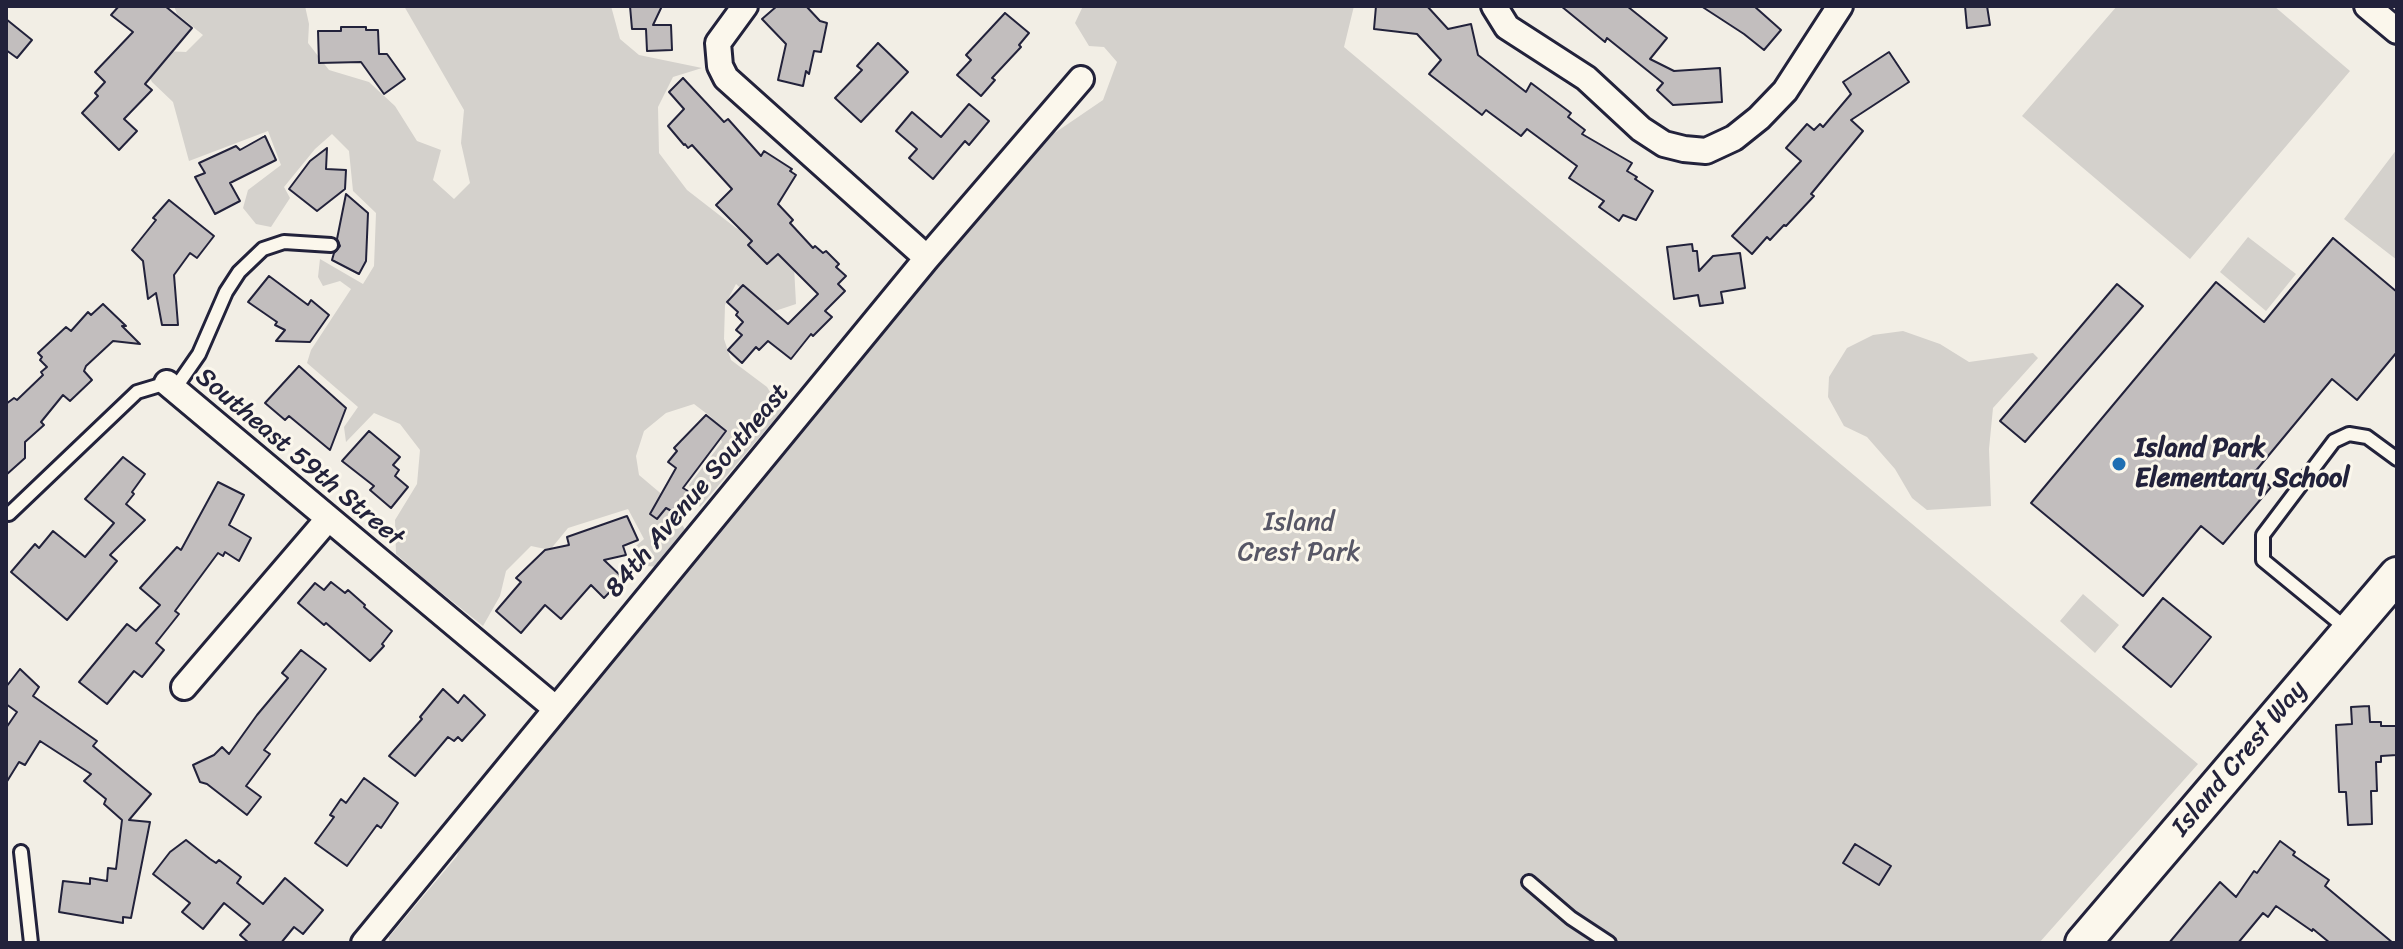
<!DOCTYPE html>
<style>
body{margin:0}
#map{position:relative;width:2403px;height:949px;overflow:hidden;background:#f2eee5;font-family:Sriracha,sans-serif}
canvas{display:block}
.frame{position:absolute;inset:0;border:8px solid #22223b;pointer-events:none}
</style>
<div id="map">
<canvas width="2403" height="949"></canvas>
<div class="frame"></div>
</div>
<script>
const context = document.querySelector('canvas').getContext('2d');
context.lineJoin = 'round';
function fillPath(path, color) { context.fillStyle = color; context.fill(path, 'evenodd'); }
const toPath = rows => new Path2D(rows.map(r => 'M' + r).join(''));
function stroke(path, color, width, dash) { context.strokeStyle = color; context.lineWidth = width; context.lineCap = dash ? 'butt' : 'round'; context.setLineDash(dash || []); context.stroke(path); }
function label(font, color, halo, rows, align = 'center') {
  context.font = font + ' Sriracha,sans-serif'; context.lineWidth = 6; context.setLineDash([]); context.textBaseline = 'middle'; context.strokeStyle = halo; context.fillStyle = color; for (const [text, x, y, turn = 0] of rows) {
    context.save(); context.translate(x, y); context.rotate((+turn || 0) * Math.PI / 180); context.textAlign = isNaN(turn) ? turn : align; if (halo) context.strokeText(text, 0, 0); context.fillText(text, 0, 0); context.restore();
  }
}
fillPath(toPath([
 [174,6,305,6,309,24,308,43,329,70,369,82,395,106,417,141,441,150,433,180,454,199,470,183,461,143,464,110,404,6,611,6,620,39,639,55,702,68,673,77,658,107,659,153,687,190,736,228,806,249,794,266,796,304,775,311,757,303,736,284,725,305,724,339,731,360,767,387,782,411,700,507,689,485,722,442,711,417,694,404,666,413,644,431,636,456,639,475,665,497,686,531,660,567,646,566,630,551,644,539,628,509,568,528,550,550,531,546,506,571,500,596,483,626,423,578,396,554,395,520,417,484,420,450,400,424,374,413,346,442,344,427,358,407,307,363,311,350,351,289,340,281,323,286,318,277,320,259,363,284,374,266,376,213,353,191,349,151,332,134,315,149,284,187,290,198,271,227,256,224,243,208,248,190,281,165,268,131,189,161,173,102,152,82,141,60,143,50,186,52,203,35,177,14],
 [1083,6,1354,6,1344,47,2198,764,2039,943,389,943,389,937,457,856,462,841,535,756,776,456,1037,145,1103,100,1117,62,1104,47,1089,46,1075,23],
 [2117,6,2274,6,2350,71,2190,259,2022,116],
 [2397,149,2397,260,2344,219],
 [2248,237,2296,274,2266,311,2220,272],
 [1903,331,1940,344,1969,362,2033,353,2038,358,1993,408,1989,449,1991,506,1927,510,1912,498,1895,469,1867,437,1844,426,1828,397,1829,377,1847,348,1873,335],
 [2083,594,2119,625,2095,653,2060,621]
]), '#d4d1cc');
const building = toPath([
 [119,6,165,6,192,28,145,84,152,90,124,119,137,131,119,150,82,113,98,96,95,93,105,82,95,72,133,32,111,15,119,6],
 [630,6,662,6,653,25,671,25,672,50,647,51,646,29,632,29,630,6],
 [777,6,806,6,820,21,827,23,821,52,814,51,809,74,806,71,803,86,778,80,786,44,762,19,777,6],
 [1376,6,1427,6,1448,29,1471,24,1478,55,1526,92,1531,83,1571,113,1568,117,1585,130,1582,134,1632,163,1627,171,1637,177,1635,179,1653,191,1636,220,1623,215,1619,221,1599,207,1604,201,1569,178,1577,166,1527,129,1521,136,1486,110,1482,115,1429,74,1441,60,1417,34,1374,29,1376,6],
 [1561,6,1627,6,1667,38,1650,59,1674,71,1720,68,1722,102,1673,105,1657,90,1663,83,1607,38,1605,42,1561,6],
 [1701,6,1754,6,1781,30,1764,50,1744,34,1701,6],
 [1965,6,1987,6,1990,25,1967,28,1965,6],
 [1005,13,1029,33,1019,45,1021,47,992,78,995,80,981,96,957,75,971,60,966,55,1005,13],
 [6,19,32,40,17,58,6,50,6,19],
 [341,27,366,27,366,30,378,30,379,54,387,54,405,79,384,94,361,62,319,63,318,31,341,31,341,27],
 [878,43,908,72,861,122,835,98,862,70,857,66,878,43],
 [1889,52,1909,82,1851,120,1863,131,1811,194,1814,196,1786,226,1784,225,1770,240,1767,237,1752,254,1732,236,1801,161,1786,148,1807,124,1814,130,1820,124,1823,127,1851,94,1843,82,1889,52],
 [683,78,724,122,728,119,761,156,764,151,792,169,790,171,796,175,778,204,793,220,790,223,813,248,815,246,823,253,826,251,839,264,836,267,846,276,838,284,845,291,825,311,832,317,813,336,811,334,791,359,768,341,759,350,756,347,742,363,728,350,742,335,736,330,743,322,736,315,738,312,727,302,743,285,788,324,818,294,778,254,767,264,748,245,752,241,716,205,732,189,692,145,688,148,685,144,684,145,668,126,684,109,669,92,683,78],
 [969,104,989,121,969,145,965,141,933,179,909,158,917,149,896,131,912,112,941,137,969,104],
 [265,136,276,160,230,183,240,201,215,214,195,177,205,173,199,163,236,146,240,150,265,136],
 [327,148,326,169,346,170,345,189,317,211,289,189,310,161,327,148],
 [346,194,368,213,366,261,359,274,332,260,334,253,340,246,337,239,346,194],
 [169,200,214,236,197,258,190,253,174,275,178,325,162,325,156,293,148,299,143,261,132,250,156,220,153,218,169,200],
 [2333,238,2397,292,2397,352,2357,400,2332,379,2254,473,2271,487,2223,544,2201,526,2143,596,2031,503,2216,282,2264,322,2333,238],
 [1692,244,1693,251,1697,251,1699,271,1713,256,1740,253,1745,288,1721,292,1723,303,1700,306,1698,295,1674,299,1667,247,1692,244],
 [269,276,308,305,311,300,329,315,310,342,276,341,285,330,275,325,277,322,248,302,269,276],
 [2117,284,2143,306,2025,442,2000,421,2117,284],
 [103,304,126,326,122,326,140,344,113,341,86,366,84,371,92,380,70,401,63,395,41,422,44,425,25,442,25,458,6,475,6,404,14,398,17,400,43,375,41,372,47,367,40,360,42,357,38,353,66,327,71,331,88,312,91,315,103,304],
 [299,366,346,408,330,450,289,416,285,420,265,403,299,366],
 [706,415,726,431,683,488,691,493,679,515,666,508,657,519,650,514,676,468,668,462,677,451,674,448,706,415],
 [369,431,400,457,393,465,399,470,395,476,408,487,391,508,370,490,374,486,342,461,369,431],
 [123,457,145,474,132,492,134,494,126,504,145,520,110,555,117,561,67,620,11,572,35,544,39,548,53,531,85,557,114,523,85,499,123,457],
 [218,482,244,495,229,525,251,538,239,561,225,552,223,556,218,553,175,611,179,614,156,643,164,650,142,677,134,671,107,704,79,682,127,624,136,631,160,605,140,588,177,547,181,550,218,482],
 [627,516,638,540,623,546,626,555,604,560,623,578,604,598,591,585,561,619,545,605,521,633,496,611,521,582,516,578,545,550,569,545,567,537,627,516],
 [331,582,345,593,348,590,365,605,364,607,392,631,382,644,384,646,370,661,326,623,324,625,298,603,315,583,324,590,331,582],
 [2163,598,2211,637,2171,687,2123,647,2163,598],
 [301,650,326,669,264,750,270,754,246,786,261,797,247,815,207,784,200,782,193,765,214,755,222,747,229,754,257,715,288,678,282,673,301,650],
 [20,669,39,687,33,696,97,741,93,746,151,794,129,820,150,822,131,918,123,917,123,923,59,912,63,881,90,884,90,878,107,881,108,868,116,869,122,820,104,804,106,799,84,781,91,774,40,741,25,765,19,762,6,783,6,728,17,712,6,704,6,687,20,669],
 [443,689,458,703,464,695,485,715,462,741,458,737,454,741,448,737,415,776,389,756,422,719,420,717,443,689],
 [2369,706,2370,722,2381,722,2381,726,2397,726,2397,755,2381,756,2381,762,2376,762,2377,791,2371,791,2372,824,2348,825,2346,792,2339,792,2336,725,2352,724,2351,707,2369,706],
 [364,778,398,803,381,828,377,825,347,866,315,843,334,817,330,815,341,799,346,803,364,778],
 [186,840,210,859,216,863,219,860,241,877,237,883,263,904,285,878,323,910,303,934,294,927,281,943,249,943,240,935,250,924,224,903,203,929,182,912,190,903,153,874,170,852,186,840],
 [2280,841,2295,852,2293,855,2329,880,2325,886,2393,943,2330,943,2313,929,2312,931,2276,906,2268,917,2263,913,2238,943,2169,943,2220,882,2236,897,2254,871,2257,873,2280,841],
 [1855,844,1891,866,1879,885,1843,863,1855,844]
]);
fillPath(building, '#c2bebe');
stroke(building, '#22223b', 2);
const lane = toPath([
 [174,390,199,354,226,292,239,272,263,249,284,242,331,245],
 [9,514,137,392,167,383],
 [2347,629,2263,560,2263,535,2334,441,2349,434,2367,437,2397,459],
 [21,852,31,943],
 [1529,882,1571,918,1609,943]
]);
const street = toPath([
 [745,6,718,43,720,66,726,78,927,258],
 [1494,6,1507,27,1586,78,1641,129,1664,144,1684,149,1706,151,1734,138,1759,118,1785,91,1840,6],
 [2367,6,2397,31],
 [167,383,555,708],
 [184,687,328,519],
 [364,943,927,258,1081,79]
]);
const secondary = toPath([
 [2083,943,2397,575]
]);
stroke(lane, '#22223b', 18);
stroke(street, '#22223b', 30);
stroke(secondary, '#22223b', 40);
stroke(lane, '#fbf7ec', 12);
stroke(street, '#fbf7ec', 24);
stroke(secondary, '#fbf7ec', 34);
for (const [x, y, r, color] of [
 [2119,464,8,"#1f6fb2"]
]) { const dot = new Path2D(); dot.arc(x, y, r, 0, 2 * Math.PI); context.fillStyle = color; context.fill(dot); stroke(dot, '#fbf7ec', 3); }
label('bold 26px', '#22223b', '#fbf7ec', [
 ["Island Park",2135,449],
 ["Elementary School",2135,479]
], 'left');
label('26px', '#22223b', '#fbf7ec', [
 ["Southeast 59th Street",299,458,40],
 ["84th Avenue Southeast",698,491,-50],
 ["Island Crest Way",2240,759,-50]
]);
label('26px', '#575766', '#fbf7ec', [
 ["Island",1299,523],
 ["Crest Park",1299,553]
]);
</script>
